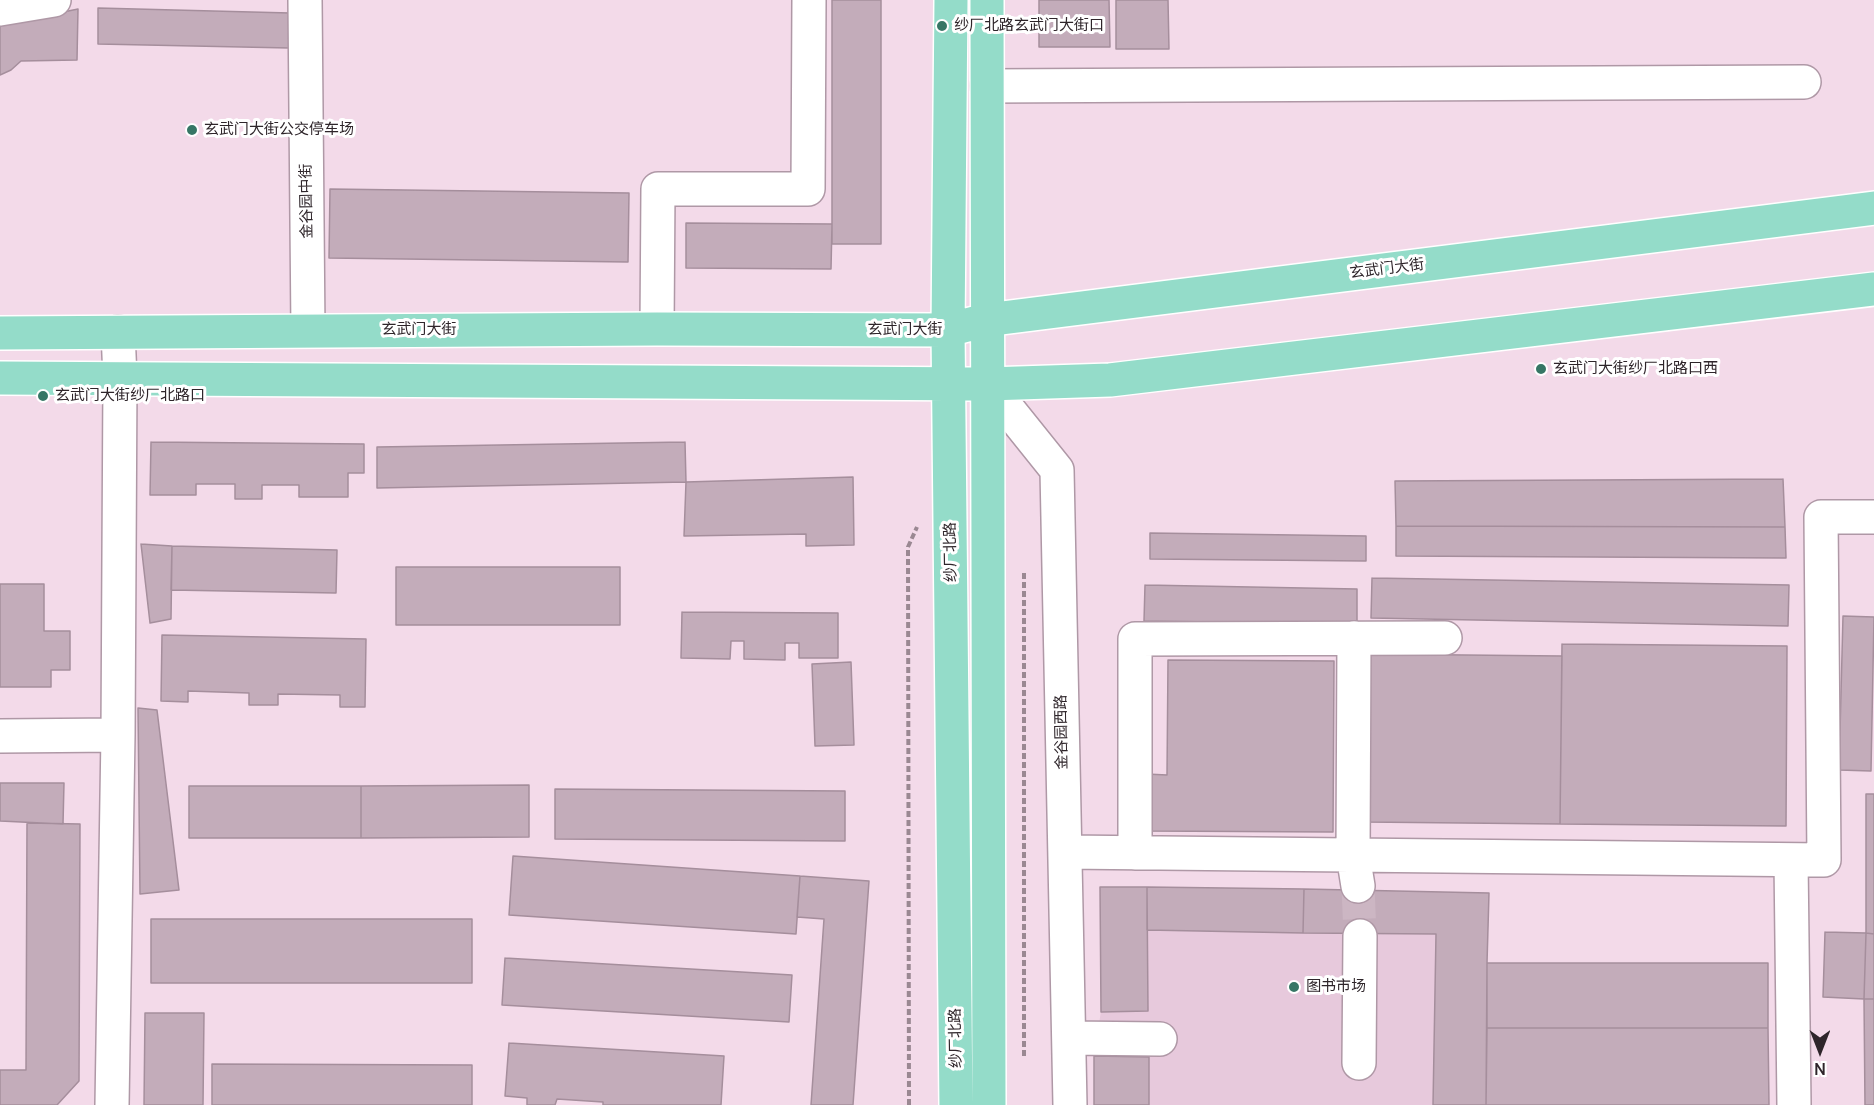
<!DOCTYPE html>
<meta charset="utf-8">
<style>
body{margin:0}
#map{position:relative;width:1874px;height:1105px;overflow:hidden;background:#f3dae9;font-family:Manrope,sans-serif}
canvas{display:block}
.north{position:absolute;left:1790px;top:1021px;width:60px;height:60px;-webkit-text-stroke:4px #fff;paint-order:stroke;rotate:180deg;font-size:16px;font-weight:700;line-height:24px;text-align:center;color:#2e252a}
.north::after{content:'';display:block;margin:auto;width:21px;height:27px;background:#2e252a;clip-path:polygon(50% 0,100% 100%,50% 72%,0 100%)}
</style>
<div id="map">
<canvas width="1874" height="1105"></canvas>
<div class="north">N</div>
</div>
<script>
const context = document.querySelector('canvas').getContext('2d');
context.lineJoin = 'round';
function fillPath(path, color) { context.fillStyle = color; context.fill(path, 'evenodd'); }
const toPath = rows => new Path2D(rows.map(r => 'M' + r).join(''));
function stroke(path, color, width, dash) { context.strokeStyle = color; context.lineWidth = width; context.lineCap = dash ? 'butt' : 'round'; context.setLineDash(dash || []); context.stroke(path); }
function label(font, color, halo, rows, align = 'center') {
  context.font = font + ' Manrope,"Noto Sans SC",sans-serif'; context.lineWidth = 6; context.setLineDash([]); context.textBaseline = 'middle'; context.strokeStyle = halo; context.fillStyle = color; for (const [text, x, y, turn = 0] of rows) {
    context.save(); context.translate(x, y); context.rotate((+turn || 0) * Math.PI / 180); context.textAlign = isNaN(turn) ? turn : align; if (halo) context.strokeText(text, 0, 0); context.fillText(text, 0, 0); context.restore();
  }
}
fillPath(toPath([
 [1100,887,1304,889,1489,893,1487,963,1486,1105,1094,1105,1094,1056,1101,1011]
]), '#e7c9dc');
const building = toPath([
 [832,0,881,0,881,244,832,244,832,0],
 [1039,0,1109,0,1110,47,1039,47,1039,0],
 [1116,0,1168,0,1169,49,1116,49,1116,0],
 [98,8,290,13,289,48,98,44,98,8],
 [78,9,77,60,21,61,11,70,0,75,0,25,78,9],
 [330,189,629,193,628,262,329,258,330,189],
 [686,223,832,224,831,269,686,268,686,223],
 [151,442,364,444,364,473,348,473,348,497,299,497,299,485,262,485,262,499,235,499,235,484,196,484,196,495,150,495,151,442],
 [685,442,686,482,377,488,377,447,685,442],
 [853,477,854,545,806,546,806,534,684,536,686,482,853,477],
 [1783,479,1785,527,1396,526,1395,481,1783,479],
 [1396,526,1785,527,1786,558,1396,556,1396,526],
 [1150,533,1366,536,1366,561,1150,559,1150,533],
 [141,544,172,546,171,619,150,623,141,544],
 [172,546,337,550,336,593,171,590,172,546],
 [396,567,620,567,620,625,396,625,396,567],
 [1372,578,1789,585,1788,626,1371,618,1372,578],
 [0,584,44,584,44,631,70,631,70,670,51,670,51,687,0,687,0,584],
 [1145,585,1357,589,1357,624,1144,621,1145,585],
 [682,612,838,613,838,658,799,658,799,643,785,643,785,660,744,659,744,641,731,641,730,659,681,658,682,612],
 [1843,616,1874,617,1871,771,1839,770,1843,616],
 [162,635,366,639,365,707,340,707,340,695,278,694,278,705,249,705,249,693,188,691,188,702,161,701,162,635],
 [1562,644,1787,646,1786,826,1560,824,1562,644],
 [1367,654,1562,656,1560,824,1365,822,1367,654],
 [1168,660,1334,661,1333,832,1145,831,1146,774,1167,775,1168,660],
 [851,662,854,745,815,746,812,664,851,662],
 [138,708,157,710,179,890,140,894,138,708],
 [0,783,64,783,63,824,0,821,0,783],
 [529,785,529,837,361,838,361,786,529,785],
 [189,786,361,786,361,838,189,838,189,786],
 [555,789,845,791,845,841,555,839,555,789],
 [1866,794,1874,794,1874,934,1866,933,1866,794],
 [27,823,80,824,79,1081,57,1105,0,1105,0,1070,26,1070,27,823],
 [513,856,800,876,796,934,509,915,513,856],
 [800,876,869,881,853,1105,811,1105,824,919,797,917,800,876],
 [1100,887,1147,887,1148,1011,1101,1012,1100,887],
 [1147,887,1304,889,1303,933,1147,930,1147,887],
 [1304,889,1489,893,1487,963,1486,1105,1433,1105,1436,934,1303,933,1304,889],
 [151,919,472,919,472,983,151,983,151,919],
 [1825,932,1866,933,1864,999,1823,997,1825,932],
 [1866,933,1874,934,1874,999,1864,999,1866,933],
 [505,958,792,975,789,1022,502,1005,505,958],
 [1487,963,1768,963,1768,1028,1487,1028,1487,963],
 [1864,999,1874,999,1874,1105,1865,1105,1864,999],
 [145,1013,204,1013,203,1105,144,1105,145,1013],
 [1487,1028,1768,1028,1769,1105,1486,1105,1487,1028],
 [509,1043,724,1056,721,1105,603,1105,603,1102,557,1099,555,1105,527,1105,527,1098,505,1096,509,1043],
 [1094,1056,1149,1057,1149,1105,1094,1105,1094,1056],
 [212,1064,472,1065,472,1105,212,1105,212,1064]
]);
fillPath(building, '#c3acba');
stroke(building, '#a58e9c', 1.5);
stroke(toPath([
 [1358,886,1360,936]
]), '#ccb6c3', 33, [33, 16]);
const minor = toPath([
 [305,0,308,331],
 [0,9,54,0],
 [987,86,1804,82],
 [657,329,658,189,808,189,809,0],
 [988,384,1057,470,1070,1105],
 [1354,638,1353,855,1358,886],
 [0,736,118,735],
 [1065,852,1824,860,1821,517,1874,517],
 [1135,853,1135,639,1445,638],
 [1791,860,1794,1105],
 [1069,1038,1160,1039],
 [1359,1063,1360,936],
 [112,1105,118,735,120,378,118,332]
]);
const major = toPath([
 [951,0,948,330,956,1105],
 [987,0,989,1105],
 [0,333,657,329,948,330,986,320,1874,208],
 [0,378,988,384,1110,380,1874,289]
]);
stroke(minor, '#af98a6', 36);
stroke(major, '#fff', 36);
stroke(toPath([
 [1024,1056,1024,572],
 [909,1105,908,547,917,527]
]), '#9a8892', 4, [6, 3]);
stroke(minor, '#fff', 33);
stroke(major, '#94dcc9', 33);
for (const [x, y, r, color] of [
 [942,26,6,"#367665"],
 [192,130,6,"#367665"],
 [1541,369,6,"#367665"],
 [43,396,6,"#367665"],
 [1294,987,6,"#367665"]
]) { const dot = new Path2D(); dot.arc(x, y, r, 0, 2 * Math.PI); context.fillStyle = color; context.fill(dot); stroke(dot, '#fff', 2); }
label('15px', '#2e252a', '#fff', [
 ["纱厂北路玄武门大街口",954,26],
 ["玄武门大街公交停车场",204,130],
 ["玄武门大街纱厂北路口西",1553,369],
 ["玄武门大街纱厂北路口",55,396],
 ["图书市场",1306,987]
], 'left');
label('15px', '#2e252a', '#fff', [
 ["金谷园中街",307,201,-91],
 ["玄武门大街",1387,269,-7],
 ["玄武门大街",419,330],
 ["玄武门大街",905,330],
 ["纱厂北路",951,552,-91],
 ["金谷园西路",1062,732,-91],
 ["纱厂北路",956,1038,-91]
]);
</script>
